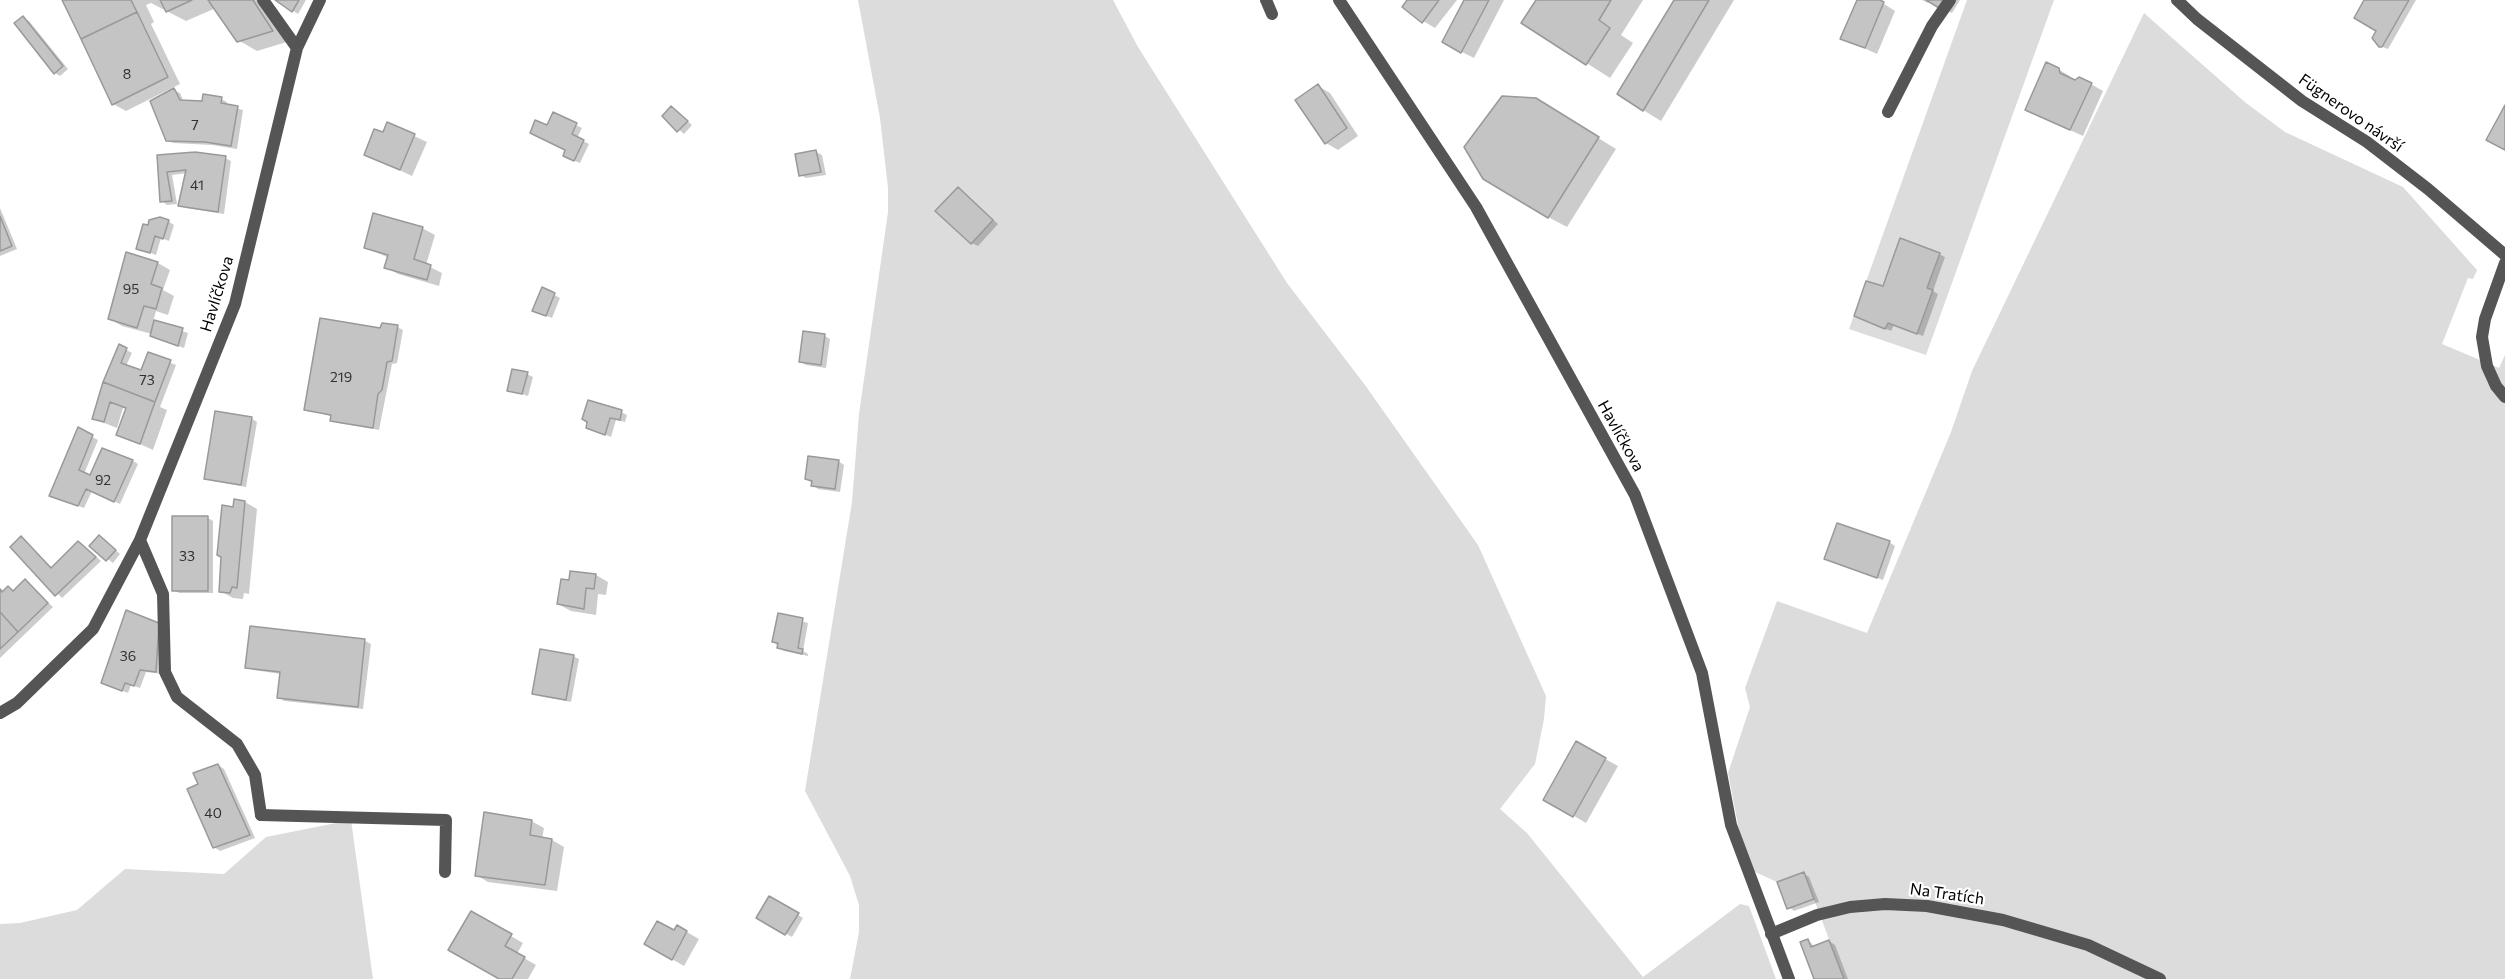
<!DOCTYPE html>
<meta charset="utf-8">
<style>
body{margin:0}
canvas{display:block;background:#fff}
</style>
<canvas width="2505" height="979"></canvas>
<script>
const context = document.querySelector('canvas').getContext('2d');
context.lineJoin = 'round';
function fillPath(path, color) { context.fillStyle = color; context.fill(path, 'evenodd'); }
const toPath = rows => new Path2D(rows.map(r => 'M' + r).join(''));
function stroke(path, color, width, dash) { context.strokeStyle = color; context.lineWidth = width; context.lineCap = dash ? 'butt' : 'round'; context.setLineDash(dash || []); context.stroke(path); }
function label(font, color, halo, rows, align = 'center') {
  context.font = font + ' Commissioner,sans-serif'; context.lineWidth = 4.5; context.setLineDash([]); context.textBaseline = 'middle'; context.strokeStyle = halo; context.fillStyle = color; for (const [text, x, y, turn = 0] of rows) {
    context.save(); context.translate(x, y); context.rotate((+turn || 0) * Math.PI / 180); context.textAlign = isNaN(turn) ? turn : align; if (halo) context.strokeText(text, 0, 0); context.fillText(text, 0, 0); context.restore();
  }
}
fillPath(toPath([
 [858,0,1113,0,1138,47,1287,283,1365,385,1478,545,1546,696,1544,719,1535,764,1500,809,1527,833,1643,977,1740,904,1749,906,1776,979,850,979,859,932,859,905,850,876,805,791,852,502,859,414,888,212,888,188,880,118],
 [1967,0,2054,0,1926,355,1849,329],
 [2144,13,2246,103,2285,132,2403,187,2477,270,2473,279,2468,278,2442,344,2499,368,2505,355,2505,979,1844,979,1804,873,1777,882,1753,871,1740,835,1728,773,1750,707,1745,688,1777,601,1867,633,1951,432,1972,371],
 [351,820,373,979,0,979,0,924,20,923,77,910,125,869,224,874,266,837]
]), '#dcdcdc');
fillPath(toPath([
 [64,0,263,0,290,41,257,51,238,40,216,8,186,21,151,3,146,5,154,22,151,24,180,84,126,111,113,104],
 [277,0,306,0,298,14],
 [1409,0,1457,0,1435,28,1423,21],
 [1465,0,1504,0,1474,58,1456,49],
 [1538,0,1643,0,1621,35,1633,43,1610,78,1524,23],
 [1676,0,1734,0,1661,121,1643,110],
 [1858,0,1878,0,1895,11,1877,54,1842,38],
 [1922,0,1960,0,1952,13,1930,1,1928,3],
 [2366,0,2416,0,2388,49,2380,46,2378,30],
 [23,18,29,21,68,69,60,76,55,73],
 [2058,69,2071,77,2071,80,2091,84,2103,91,2083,136,2039,116],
 [1318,86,1330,93,1358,136,1338,150,1326,143],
 [174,90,180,93,184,102,203,102,221,99,227,102,226,106,243,110,237,149,212,145,173,143,167,140],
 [672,108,692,125,684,134,664,116],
 [1555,111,1616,149,1567,227,1548,217],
 [553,114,582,128,577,138,589,144,580,163,570,159,567,150,548,127],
 [388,124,427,142,412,176,365,154,384,134],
 [816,152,822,155,826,175,806,178,801,175],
 [158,156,225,158,231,161,224,214,186,208,180,205,187,173,172,175,177,204,167,205,162,201],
 [958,188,998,224,978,246,972,243],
 [0,208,17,249,0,256],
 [168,221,174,225,169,241,161,238,156,255,138,248],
 [422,228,435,235,426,265,442,273,439,286,398,274,386,267,389,258,365,247],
 [127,254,158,263,170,270,163,290,174,296,168,315,156,311,153,322,188,333,184,348,157,339,152,334,122,326,110,319],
 [1939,254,1945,257,1933,291,1938,294,1923,336,1894,325,1891,331,1861,318,1884,288],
 [543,289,560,298,552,318,540,313],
 [397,327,403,330,397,363,392,364,379,430,338,423,332,420,333,417,306,409],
 [825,336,830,339,826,368,806,365,800,361],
 [119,346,132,353,126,366,141,372,148,354,176,365,160,407,167,410,153,450,118,434,127,409,123,408,117,428,94,419],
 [527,374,533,377,528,396,509,390],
 [621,412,627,415,625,422,616,420,611,437,587,427],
 [251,418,257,422,246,487,212,481,206,478],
 [79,430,98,440,84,474,91,477,133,461,138,464,120,504,92,491,84,508,51,496],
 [838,461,844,465,840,492,818,489,807,479],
 [245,502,257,509,249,594,244,593,243,599,233,598,220,591,234,509],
 [208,518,213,521,213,593,179,593,174,590],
 [22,538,52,568,84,546,101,561,62,598,12,547],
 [104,540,120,554,113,563,91,546],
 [1889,542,1895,546,1883,580,1832,562],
 [596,575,608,582,606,595,598,594,596,615,571,611,558,604,571,581],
 [25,581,53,607,0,658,0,588,4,592,8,588,14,591],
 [779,615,808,623,803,651,808,654,808,656,784,651,773,642],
 [165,628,162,674,146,672,140,688,131,685,128,693,108,685],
 [251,628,365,641,371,644,363,709,284,701,279,697,281,674,253,670,247,667],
 [573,656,579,659,571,702,539,696,534,693],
 [1576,743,1618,766,1586,823,1545,799],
 [218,765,224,769,255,838,220,851,214,847],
 [531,821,544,828,542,839,552,840,564,847,557,891,488,882,476,875],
 [1804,874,1809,877,1819,902,1794,911,1789,907],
 [770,898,803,918,792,937,758,917],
 [471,913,523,943,517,954,536,965,528,979,502,979],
 [678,927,699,939,684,966,646,944,675,932],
 [1808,940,1815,947,1829,941,1835,945,1848,979,1816,979]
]), '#0003');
const building = toPath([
 [62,0,131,0,137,12,81,39,62,0],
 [160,0,192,0,166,12,160,0],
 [208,0,253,0,273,31,237,42,208,0],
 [275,0,299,0,292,12,275,0],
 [1407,0,1439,0,1422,23,1402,7,1407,0],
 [1464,0,1489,0,1461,53,1442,42,1464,0],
 [1536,0,1611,0,1599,20,1610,28,1586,65,1521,23,1536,0],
 [1674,0,1709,0,1643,111,1617,94,1674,0],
 [1857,0,1880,0,1884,2,1865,48,1840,39,1857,0],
 [1926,0,1944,0,1939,8,1926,0],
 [2364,0,2409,0,2382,47,2379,47,2372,38,2376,31,2354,18,2364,0],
 [137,12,168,77,112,105,81,39,137,12],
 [23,16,63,66,54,74,14,23,23,16],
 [2046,62,2059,68,2060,73,2075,80,2079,77,2092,83,2070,130,2025,110,2046,62],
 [1318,84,1347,128,1325,144,1295,100,1318,84],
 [174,88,180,100,202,101,203,94,222,97,221,103,238,106,231,146,205,142,166,141,150,101,174,88],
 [1502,96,1536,98,1599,137,1548,218,1483,179,1464,147,1502,96],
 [2505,105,2505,150,2486,140,2505,105],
 [671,106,688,121,677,132,662,116,671,106],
 [553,112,577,123,572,134,584,140,574,161,563,156,565,150,530,133,535,120,547,125,553,112],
 [387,122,415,134,400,170,364,155,374,129,383,132,387,122],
 [816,150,821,172,799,176,795,154,816,150],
 [195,152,226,156,218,212,178,206,186,170,167,172,172,201,160,202,157,155,195,152],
 [958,187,993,220,971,244,935,211,958,187],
 [373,213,423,227,414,259,431,265,427,280,384,268,388,255,364,248,373,213],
 [0,216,12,246,0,251,0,216],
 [160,217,169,220,163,239,155,236,150,253,136,249,143,224,148,225,149,220,160,217],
 [1900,238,1940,253,1927,288,1933,290,1917,334,1888,323,1885,329,1854,316,1866,281,1883,286,1900,238],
 [126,252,158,262,151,284,162,288,156,309,144,306,137,328,108,319,126,252],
 [542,287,555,293,546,316,532,311,542,287],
 [320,318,380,328,382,323,398,325,392,361,387,362,382,390,378,394,373,428,330,421,331,415,304,410,320,318],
 [154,320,183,328,178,346,150,336,154,320],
 [803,331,825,334,821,365,799,362,803,331],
 [119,344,127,348,121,363,141,370,148,352,171,360,155,402,103,382,119,344],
 [512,369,528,372,522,394,507,391,512,369],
 [103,382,155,402,140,444,116,435,126,408,110,402,104,422,92,419,103,382],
 [588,400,622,410,620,420,610,418,605,435,586,428,587,422,582,419,588,400],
 [215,411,252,417,241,485,204,479,215,411],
 [78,427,93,435,79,470,90,475,102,448,133,460,114,502,86,489,78,506,49,496,78,427],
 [808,456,839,460,835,489,811,486,812,481,805,479,808,456],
 [234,499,245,501,237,588,232,587,230,593,219,592,221,557,217,555,222,505,233,507,234,499],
 [172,516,208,516,208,591,172,591,172,516],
 [1837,523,1890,541,1877,578,1824,559,1837,523],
 [99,535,116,550,106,561,89,546,99,535],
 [21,536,51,568,78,541,96,557,55,596,10,547,21,536],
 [570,571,596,574,594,589,586,588,584,609,557,604,561,579,569,580,570,571],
 [25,579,48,603,18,632,0,612,0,589,2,592,8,586,13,591,25,579],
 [126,610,159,623,156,672,140,670,134,686,125,683,122,691,101,683,126,610],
 [0,612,18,632,0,649,0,612],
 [778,613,803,618,798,648,803,649,802,654,777,648,778,643,772,642,778,613],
 [250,626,365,639,358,707,277,698,280,672,245,668,250,626],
 [540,649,574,655,566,700,532,694,540,649],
 [1576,741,1606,758,1573,817,1543,800,1576,741],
 [218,764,250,835,213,848,187,789,198,784,193,773,218,764],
 [484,812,532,820,530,835,552,839,545,885,475,876,484,812],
 [1804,872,1814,899,1787,909,1777,882,1804,872],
 [769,896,799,913,785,935,756,918,769,896],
 [471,911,512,934,505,946,525,957,512,979,499,979,448,950,471,911],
 [657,921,674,930,677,925,687,931,672,960,644,944,657,921],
 [1808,939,1811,947,1829,940,1844,979,1814,979,1800,942,1808,939]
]);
fillPath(building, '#c4c4c4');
stroke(building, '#999', 1.5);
stroke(toPath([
 [1266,0,1272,14],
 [1888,112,1932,26,1950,0],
 [261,815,446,820,445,872]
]), '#555', 12);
stroke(toPath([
 [263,0,297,48],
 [1339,0,1476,207,1635,495,1702,673,1731,825,1789,979],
 [2177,0,2197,19,2302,101,2367,142,2428,189,2505,255],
 [2505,263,2485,319,2482,337,2487,366,2496,386,2505,397],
 [140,540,163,594,165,672,177,697,237,744,255,775,261,815],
 [0,713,17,703,93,629,140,540,235,304,297,48,320,0],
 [1771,934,1817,915,1850,907,1885,904,1927,906,2003,920,2088,945,2160,979]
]), '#555', 12);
label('14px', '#313131', null, [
 ["8",127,74],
 ["7",195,125],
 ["41",197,185],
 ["95",131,289],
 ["219",341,377],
 ["73",147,380],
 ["92",103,480],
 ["33",187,556],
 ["36",128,656],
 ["40",213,813]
]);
label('16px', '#000', '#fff', [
 ["Fügnerovo návrší",2351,113,35],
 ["Havlíčkova",217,294,-73],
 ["Havlíčkova",1621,436,61],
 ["Na Tratích",1947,894,8]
]);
</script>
